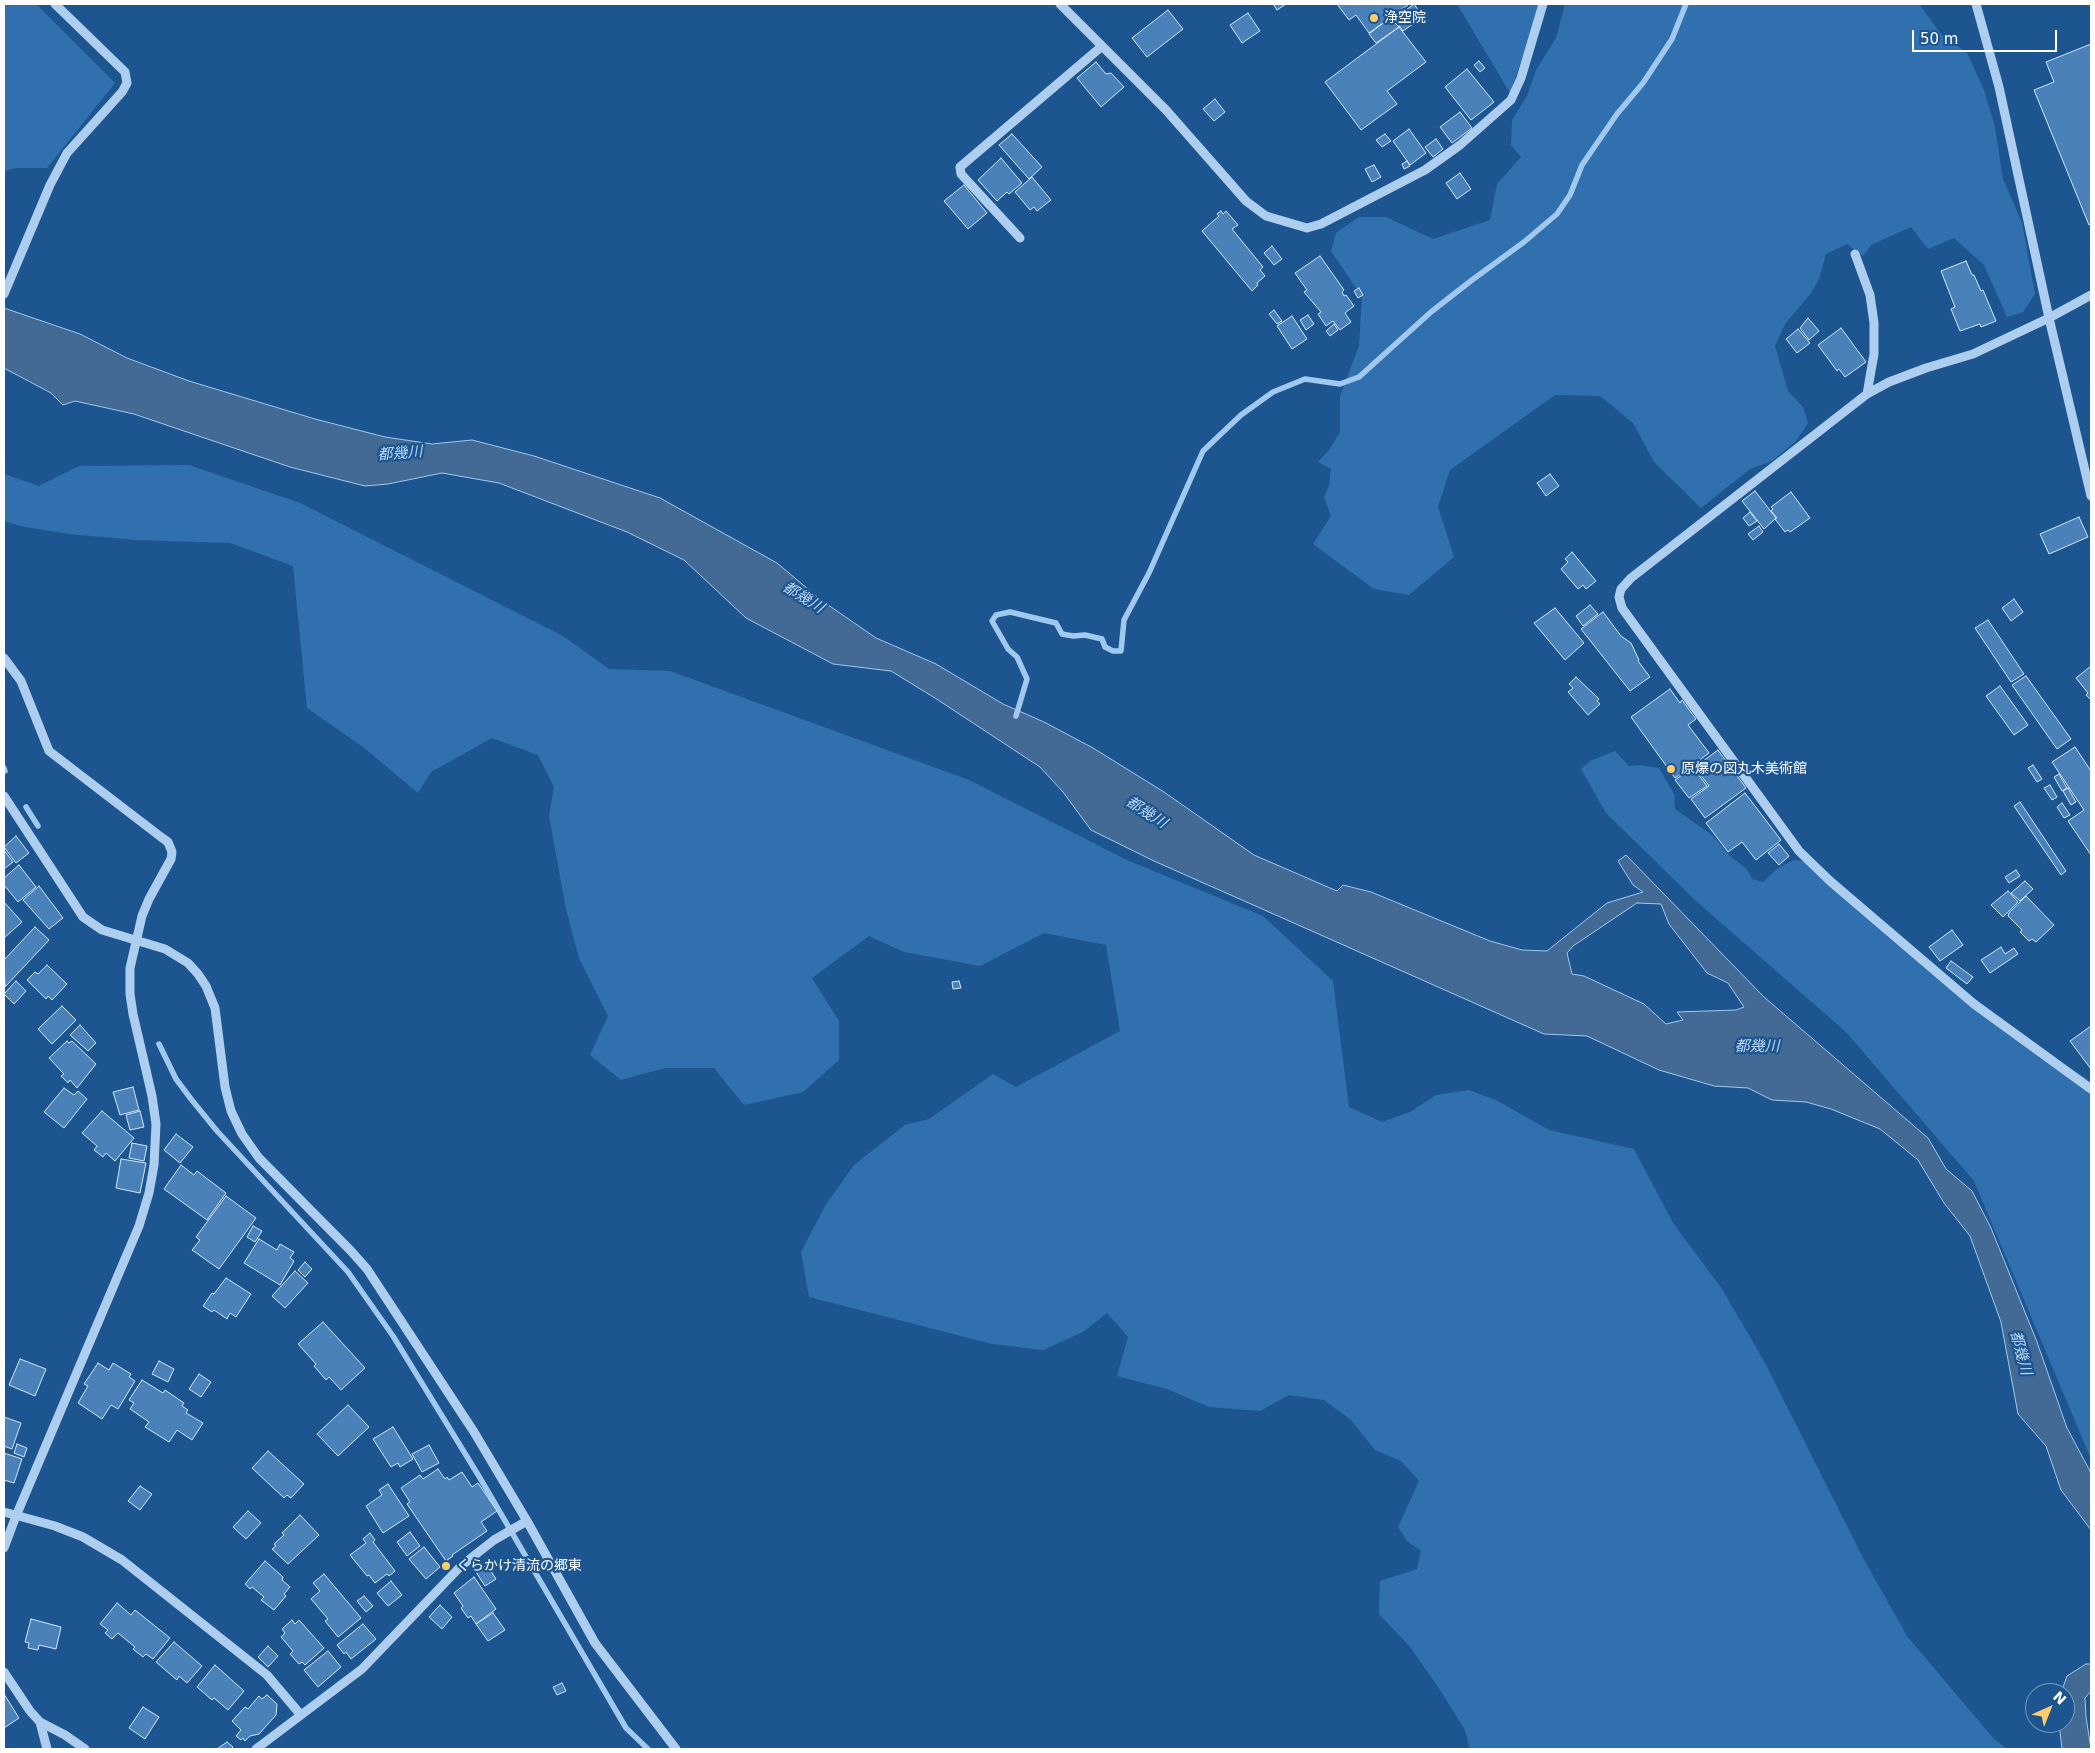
<!DOCTYPE html>
<meta charset="utf-8">
<style>
body{margin:0}
#map{position:relative;width:2095px;height:1753px;overflow:hidden;background:#1d5591;font-family:"DejaVu Sans",sans-serif}
canvas{display:block}
.frame{position:absolute;inset:0;border:5px solid #fff;pointer-events:none}
.north{position:absolute;left:2025px;top:1683px;width:50px;height:50px;box-sizing:border-box;background:#1d5591;border:1px solid #7799bd;border-radius:50%;rotate:44deg;font-size:14px;font-weight:700;line-height:20px;text-align:center;color:#fff}
.north::after{content:'';display:block;margin:auto;width:18px;height:22px;background:#fdcc6c;clip-path:polygon(50% 0,100% 100%,50% 72%,0 100%)}
.scale{position:absolute;left:1912px;top:30px;width:145px;height:22px;box-sizing:border-box;border:2px solid #fff;border-top:0;padding-left:6px;font-size:15px;line-height:18px;white-space:nowrap;color:#fff;-webkit-text-stroke:4px #1d5591;paint-order:stroke}
</style>
<div id="map">
<canvas width="2095" height="1753"></canvas>
<div class="frame"></div>
<div class="north">N</div>
<div class="scale">50 m</div>
</div>
<script>
const context = document.querySelector('canvas').getContext('2d');
context.lineJoin = 'round';
function fillPath(path, color) { context.fillStyle = color; context.fill(path, 'evenodd'); }
const toPath = rows => new Path2D(rows.map(r => 'M' + r).join(''));
function stroke(path, color, width, dash) { context.strokeStyle = color; context.lineWidth = width; context.lineCap = dash ? 'butt' : 'round'; context.setLineDash(dash || []); context.stroke(path); }
function label(font, color, halo, rows, align = 'center') {
  context.font = font + ' "DejaVu Sans","Noto Sans JP",sans-serif'; context.lineWidth = 4.5; context.setLineDash([]); context.textBaseline = 'middle'; context.strokeStyle = halo; context.fillStyle = color; for (const [text, x, y, turn = 0] of rows) {
    context.save(); context.translate(x, y); context.rotate((+turn || 0) * Math.PI / 180); context.textAlign = isNaN(turn) ? turn : align; if (halo) context.strokeText(text, 0, 0); context.fillText(text, 0, 0); context.restore();
  }
}
fillPath(toPath([
 [4,4,36,4,115,83,47,168,15,168,4,171],
 [1457,4,1539,4,1534,24,1510,93],
 [1565,4,1919,4,1941,34,1967,53,1984,90,1995,127,2003,179,2022,223,2035,294,2023,312,2007,317,1984,265,1954,238,1928,249,1911,227,1871,245,1863,256,1847,244,1826,254,1819,279,1811,293,1785,324,1775,346,1788,391,1803,407,1808,423,1796,441,1772,461,1750,469,1701,508,1654,462,1633,423,1600,396,1555,395,1450,470,1438,507,1454,557,1409,595,1374,589,1313,544,1331,516,1324,497,1329,486,1331,469,1318,462,1330,449,1340,432,1340,396,1359,346,1362,297,1331,251,1336,233,1359,217,1386,217,1433,239,1490,220,1497,184,1521,157,1511,145,1512,120,1527,96,1536,70,1556,38],
 [189,465,300,503,563,636,609,669,670,671,969,780,1129,861,1263,916,1333,981,1349,1107,1382,1122,1410,1112,1436,1095,1469,1090,1496,1100,1549,1130,1634,1149,1673,1223,1722,1289,1764,1361,1862,1556,1907,1636,1993,1738,2007,1749,1470,1749,1465,1730,1440,1690,1410,1647,1379,1614,1380,1581,1417,1569,1421,1551,1407,1541,1398,1527,1419,1481,1401,1461,1375,1450,1351,1420,1324,1400,1289,1395,1260,1411,1209,1407,1167,1389,1117,1376,1128,1337,1107,1313,1083,1332,1043,1350,992,1344,809,1297,801,1252,825,1206,854,1165,905,1125,929,1119,993,1074,1016,1087,1120,1031,1106,945,1044,933,980,966,904,952,869,936,812,978,839,1021,839,1060,803,1092,744,1105,714,1068,665,1068,621,1080,590,1055,608,1016,579,958,566,909,549,816,554,787,538,755,492,738,431,772,418,793,363,747,307,708,293,566,230,543,136,540,69,534,25,527,4,521,4,474,39,486,79,466],
 [1615,751,1629,766,1640,765,1659,768,1674,794,1675,809,1712,835,1731,857,1746,868,1752,879,1763,882,1778,868,1794,860,1813,862,1967,993,2045,1051,2091,1082,2091,1459,1974,1181,1846,1032,1696,901,1606,813,1581,769,1590,761]
]), '#3170ae');
const water = toPath([
 [4,308,80,334,127,358,189,381,315,419,385,437,432,444,472,440,534,456,660,498,777,563,821,600,876,638,936,664,1003,704,1044,722,1093,748,1164,792,1254,855,1337,891,1343,885,1371,892,1490,941,1522,950,1547,951,1607,903,1643,892,1633,885,1618,861,1626,855,1764,997,1928,1138,1946,1169,1972,1191,1991,1228,2037,1342,2067,1428,2091,1473,2091,1530,2061,1490,2046,1446,2018,1414,2001,1322,1970,1236,1944,1203,1918,1160,1880,1129,1831,1109,1806,1102,1772,1100,1748,1088,1714,1086,1659,1070,1587,1036,1544,1034,1154,861,1091,830,1063,792,1040,767,935,698,891,671,833,664,746,618,684,560,627,532,499,483,442,473,388,484,365,486,290,467,134,414,75,401,63,405,51,393,4,368,4,308],
 [1637,903,1661,904,1669,924,1707,973,1728,983,1744,1007,1736,1010,1677,1012,1683,1020,1666,1024,1644,1004,1584,976,1572,974,1567,953,1573,946,1637,903],
 [2086,1664,2091,1664,2091,1691,2085,1698,2086,1717,2091,1749,2062,1749,2059,1723,2065,1723,2065,1693,2061,1693,2067,1676,2086,1664]
]);
fillPath(water, '#426a95');
stroke(water, '#a1c9ef', 1);
stroke(toPath([
 [1016,716,1027,679,1017,657,1008,649,992,621,996,615,1010,612,1056,623,1062,634,1073,636,1085,635,1102,639,1105,647,1113,651,1121,651,1124,620,1149,573,1203,451,1241,415,1273,392,1305,379,1340,384,1359,377,1431,312,1472,280,1524,242,1557,214,1570,195,1582,165,1617,114,1643,83,1672,39,1686,4],
 [4,768,5,771],
 [26,807,38,826],
 [159,1044,176,1079,191,1099,217,1131,348,1272,393,1336,480,1478,626,1728,648,1749]
]), '#a1c9ef', 5.5);
const building = toPath([
 [1273,4,1286,4,1277,10,1273,4],
 [1337,4,1409,4,1369,33,1356,15,1349,20,1337,4],
 [1414,4,1423,17,1403,31,1394,19,1414,4],
 [1168,10,1183,29,1147,57,1132,38,1168,10],
 [1248,13,1260,31,1242,43,1230,25,1248,13],
 [1390,18,1399,27,1376,43,1369,34,1390,18],
 [1399,27,1426,62,1387,91,1397,104,1361,130,1325,82,1399,27],
 [2091,44,2091,224,2089,225,2034,90,2054,82,2046,62,2091,44],
 [1479,61,1485,68,1480,72,1474,65,1479,61],
 [1096,62,1106,74,1111,73,1124,87,1101,107,1077,78,1096,62],
 [1467,69,1494,102,1471,120,1445,87,1467,69],
 [1215,99,1225,112,1214,121,1203,109,1215,99],
 [1460,112,1472,128,1452,143,1440,127,1460,112],
 [1409,129,1426,153,1410,165,1393,141,1409,129],
 [1012,134,1042,167,1029,179,999,145,1012,134],
 [1385,134,1391,141,1382,147,1376,140,1385,134],
 [1436,139,1443,149,1433,157,1425,147,1436,139],
 [1001,158,1022,183,1009,194,1007,192,997,201,978,180,1001,158],
 [1407,161,1410,166,1404,169,1402,164,1407,161],
 [1374,165,1381,177,1372,182,1365,169,1374,165],
 [1460,173,1471,189,1457,199,1446,183,1460,173],
 [1032,177,1051,200,1037,211,1034,207,1030,210,1015,192,1032,177],
 [964,185,987,213,968,229,944,201,964,185],
 [1221,211,1223,214,1226,211,1238,225,1232,229,1263,267,1260,270,1265,276,1257,283,1258,285,1252,291,1202,231,1219,216,1217,214,1221,211],
 [1272,246,1282,259,1274,265,1264,253,1272,246],
 [1320,256,1344,290,1342,292,1344,296,1346,295,1354,306,1345,313,1351,322,1340,330,1333,321,1326,326,1318,314,1321,312,1304,292,1307,290,1295,273,1320,256],
 [1966,261,1972,275,1974,275,1981,291,1983,290,1996,321,1981,327,1980,324,1960,331,1951,309,1955,307,1941,271,1966,261],
 [1359,288,1363,295,1358,298,1354,291,1359,288],
 [1274,310,1282,321,1277,324,1269,314,1274,310],
 [1308,315,1314,324,1306,330,1300,320,1308,315],
 [1292,316,1307,339,1292,349,1277,326,1292,316],
 [1808,318,1819,331,1809,340,1800,328,1808,318],
 [1334,324,1338,330,1330,336,1326,331,1334,324],
 [1841,328,1866,362,1845,377,1839,369,1837,371,1818,345,1841,328],
 [1798,329,1810,343,1797,353,1786,339,1798,329],
 [1550,474,1559,486,1546,496,1537,483,1550,474],
 [1755,491,1776,518,1764,529,1742,501,1755,491],
 [1791,492,1810,518,1790,532,1788,530,1785,532,1775,519,1777,518,1771,511,1773,509,1771,507,1791,492],
 [1750,512,1757,521,1749,526,1743,518,1750,512],
 [2079,517,2088,537,2049,554,2040,534,2079,517],
 [1759,526,1763,532,1753,540,1748,534,1759,526],
 [1572,552,1596,581,1586,589,1583,585,1578,589,1561,569,1568,562,1565,559,1572,552],
 [2014,599,2023,612,2011,621,2002,608,2014,599],
 [1590,605,1598,614,1583,626,1576,616,1590,605],
 [1555,608,1584,643,1565,660,1534,623,1555,608],
 [1603,612,1621,636,1631,643,1639,660,1638,661,1650,677,1630,691,1581,629,1603,612],
 [1988,620,2024,674,2011,682,1975,628,1988,620],
 [2091,666,2091,700,2086,695,2088,693,2076,678,2091,666],
 [2026,676,2071,739,2057,749,2012,685,2026,676],
 [1576,677,1599,699,1597,701,1600,704,1588,715,1568,692,1573,688,1569,684,1576,677],
 [2000,686,2028,725,2014,735,1986,696,2000,686],
 [1670,689,1680,703,1682,700,1696,719,1688,725,1709,753,1675,778,1631,717,1670,689],
 [2075,747,2091,771,2091,855,2068,821,2084,810,2052,762,2075,747],
 [1718,750,1746,788,1705,818,1691,799,1709,786,1695,767,1718,750],
 [2033,765,2042,779,2037,782,2028,768,2033,765],
 [1693,767,1707,786,1689,798,1675,780,1693,767],
 [2059,774,2067,788,2062,791,2054,777,2059,774],
 [2050,785,2057,797,2052,800,2044,788,2050,785],
 [2068,788,2076,802,2071,805,2063,791,2068,788],
 [1745,793,1781,840,1756,860,1742,842,1728,852,1706,823,1745,793],
 [2020,802,2066,871,2061,875,2014,806,2020,802],
 [2062,803,2070,815,2064,818,2057,807,2062,803],
 [16,836,29,853,16,863,4,847,16,836],
 [1779,844,1789,856,1779,865,1768,853,1779,844],
 [4,850,13,862,4,869,4,850],
 [19,865,36,887,18,902,4,885,4,878,19,865],
 [2016,870,2020,876,2009,883,2005,877,2016,870],
 [2025,881,2033,889,2020,901,2011,893,2025,881],
 [39,886,63,918,49,929,23,900,39,886],
 [2008,891,2018,902,2003,917,1991,905,2008,891],
 [2026,896,2054,925,2036,942,2032,939,2029,941,2020,932,2022,930,2008,916,2009,913,2026,896],
 [4,902,22,922,4,938,4,902],
 [35,927,49,940,5,987,4,960,35,927],
 [1952,930,1963,945,1940,961,1929,947,1952,930],
 [2001,947,2005,954,2014,948,2018,954,1990,973,1981,960,2001,947],
 [1951,961,1973,977,1967,984,1946,968,1951,961],
 [47,965,67,984,52,1000,48,996,46,999,27,980,35,972,38,974,47,965],
 [16,981,26,991,14,1004,4,994,16,981],
 [959,981,961,988,953,989,952,982,959,981],
 [62,1006,76,1020,52,1044,38,1029,62,1006],
 [80,1025,96,1043,88,1051,70,1035,80,1025],
 [2091,1026,2091,1069,2070,1041,2091,1026],
 [67,1041,69,1043,72,1041,96,1064,77,1088,70,1080,68,1083,61,1076,64,1074,49,1058,67,1041],
 [133,1087,139,1110,120,1115,113,1092,133,1087],
 [64,1088,74,1095,78,1091,87,1099,64,1128,44,1112,64,1088],
 [102,1111,134,1138,115,1161,106,1153,103,1157,94,1150,97,1146,82,1133,102,1111],
 [140,1111,144,1127,130,1130,126,1115,140,1111],
 [176,1134,193,1147,180,1163,164,1150,176,1134],
 [132,1143,147,1146,144,1161,129,1158,132,1143],
 [121,1159,146,1163,140,1193,116,1188,121,1159],
 [181,1165,194,1175,197,1171,226,1193,207,1220,164,1189,181,1165],
 [226,1196,256,1218,219,1269,192,1250,200,1240,196,1237,226,1196],
 [253,1226,262,1231,255,1242,247,1237,253,1226],
 [259,1239,277,1250,280,1244,294,1252,290,1258,294,1261,280,1285,244,1263,259,1239],
 [305,1262,312,1269,305,1277,298,1270,305,1262],
 [295,1271,308,1283,285,1308,272,1296,295,1271],
 [226,1278,251,1294,236,1317,230,1313,227,1319,214,1310,212,1312,203,1306,212,1293,214,1294,226,1278],
 [323,1322,365,1368,341,1390,329,1377,326,1380,314,1366,316,1364,298,1344,323,1322],
 [20,1359,46,1369,35,1396,9,1385,20,1359],
 [159,1361,174,1369,168,1382,152,1374,159,1361],
 [98,1363,109,1370,113,1363,131,1374,129,1377,135,1381,118,1409,111,1405,102,1419,78,1403,88,1386,84,1384,98,1363],
 [199,1374,211,1382,201,1397,189,1389,199,1374],
 [142,1380,163,1393,165,1390,184,1403,182,1406,188,1410,186,1413,203,1423,192,1440,177,1430,169,1442,145,1427,149,1422,130,1409,134,1403,129,1400,142,1380],
 [348,1405,369,1427,338,1456,317,1434,348,1405],
 [4,1417,21,1423,12,1449,4,1446,4,1417],
 [393,1427,413,1459,400,1467,398,1463,391,1467,373,1439,393,1427],
 [17,1444,27,1448,24,1457,14,1453,17,1444],
 [429,1445,439,1463,422,1472,412,1454,429,1445],
 [268,1451,304,1484,291,1498,287,1495,284,1498,252,1468,268,1451],
 [4,1453,22,1459,14,1483,4,1480,4,1453],
 [438,1469,445,1479,447,1477,449,1480,462,1472,472,1487,478,1483,497,1511,481,1522,487,1531,452,1555,453,1556,446,1561,407,1504,410,1502,401,1488,420,1475,423,1479,438,1469],
 [388,1484,409,1516,383,1533,366,1506,382,1495,379,1490,388,1484],
 [140,1486,152,1494,140,1510,128,1501,140,1486],
 [248,1511,261,1523,246,1539,233,1527,248,1511],
 [300,1515,319,1535,288,1564,272,1549,276,1546,274,1544,284,1535,282,1533,300,1515],
 [410,1532,420,1546,407,1556,397,1542,410,1532],
 [370,1533,375,1540,373,1542,395,1571,389,1576,387,1574,375,1583,369,1575,367,1576,350,1555,366,1543,363,1539,370,1533],
 [424,1547,440,1567,426,1579,409,1559,424,1547],
 [265,1561,283,1577,282,1580,290,1587,284,1594,286,1596,274,1610,261,1600,264,1597,252,1587,250,1589,245,1584,265,1561],
 [487,1565,496,1579,485,1586,476,1572,487,1565],
 [324,1574,361,1618,338,1637,325,1621,328,1619,311,1599,320,1591,313,1583,324,1574],
 [474,1577,496,1609,476,1624,471,1616,468,1618,461,1608,463,1606,454,1593,474,1577],
 [391,1581,402,1595,388,1606,377,1593,391,1581],
 [364,1596,373,1606,366,1612,357,1601,364,1596],
 [117,1603,131,1615,135,1610,170,1638,153,1659,146,1654,143,1657,133,1649,135,1647,118,1633,112,1639,105,1633,108,1630,100,1624,117,1603],
 [440,1605,452,1617,442,1629,429,1617,440,1605],
 [493,1613,505,1630,488,1641,476,1624,493,1613],
 [31,1619,61,1627,56,1649,39,1645,38,1650,28,1648,29,1643,25,1642,31,1619],
 [292,1620,295,1624,299,1620,324,1648,305,1665,302,1662,299,1664,290,1654,293,1651,281,1637,285,1633,282,1629,292,1620],
 [363,1624,376,1639,351,1659,346,1652,344,1654,337,1645,363,1624],
 [174,1642,202,1666,187,1683,179,1676,177,1680,156,1662,174,1642],
 [268,1646,278,1656,268,1667,258,1657,268,1646],
 [328,1651,341,1667,318,1687,304,1670,328,1651],
 [215,1665,244,1691,228,1710,214,1698,212,1700,197,1687,215,1665],
 [562,1683,566,1691,557,1695,553,1687,562,1683],
 [4,1694,19,1718,4,1728,4,1694],
 [267,1695,277,1704,276,1715,259,1734,250,1736,245,1741,243,1738,241,1740,236,1736,241,1730,232,1721,245,1707,248,1709,259,1696,262,1699,267,1695],
 [143,1707,159,1717,145,1739,129,1728,143,1707],
 [227,1742,233,1747,231,1749,217,1749,227,1742]
]);
fillPath(building, '#4a81b9');
stroke(building, '#d3e7fa', 1);
stroke(toPath([
 [1060,4,1166,110,1246,201,1266,216,1307,228,1321,224,1425,170,1460,145,1511,100,1521,78,1543,4],
 [1976,4,1999,87,2049,318,2091,496],
 [1020,238,961,174,960,167,1101,47],
 [1855,254,1870,295,1874,323,1874,354,1867,394],
 [4,294,50,185,67,153,122,92,127,83,125,72,55,4],
 [2091,295,2049,318,1973,354,1926,368,1889,382,1867,394,1631,578,1621,589,1619,597,1622,608,1799,851,1830,881,1974,1004,2091,1089],
 [4,658,21,681,49,751,161,837,168,842,172,852,171,859,149,899,142,916,130,968,130,994,133,1014,152,1096,156,1124,154,1165,149,1193,139,1226,16,1516,4,1548],
 [4,796,83,917,102,930,165,949,188,963,198,974,206,986,215,1008,225,1087,231,1111,242,1134,259,1158,351,1251,367,1269,474,1432,527,1521,595,1643,676,1749],
 [4,1512,55,1526,83,1537,122,1560,267,1675,300,1714],
 [4,1672,30,1711,40,1722,65,1735,85,1749],
 [40,1722,47,1749],
 [256,1749,362,1669,461,1566,494,1540,527,1521]
]), '#adceee', 9);
for (const [x, y, r, color] of [
 [1374,18,5,"#fdcc6c"],
 [1671,769,5,"#fdcc6c"],
 [446,1566,5,"#fdcc6c"]
]) { const dot = new Path2D(); dot.arc(x, y, r, 0, 2 * Math.PI); context.fillStyle = color; context.fill(dot); stroke(dot, '#1d5591', 2); }
label('14px', '#fff', '#1d5591', [
 ["浄空院",1384,18],
 ["原爆の図丸木美術館",1681,769],
 ["くらかけ清流の郷東",456,1566]
], 'left');
label('italic 15px', '#b9d7f5', '#1d5591', [
 ["都幾川",400,454,-4],
 ["都幾川",803,598,32],
 ["都幾川",1146,813,33],
 ["都幾川",1757,1047],
 ["都幾川",2020,1353,75]
]);
</script>
